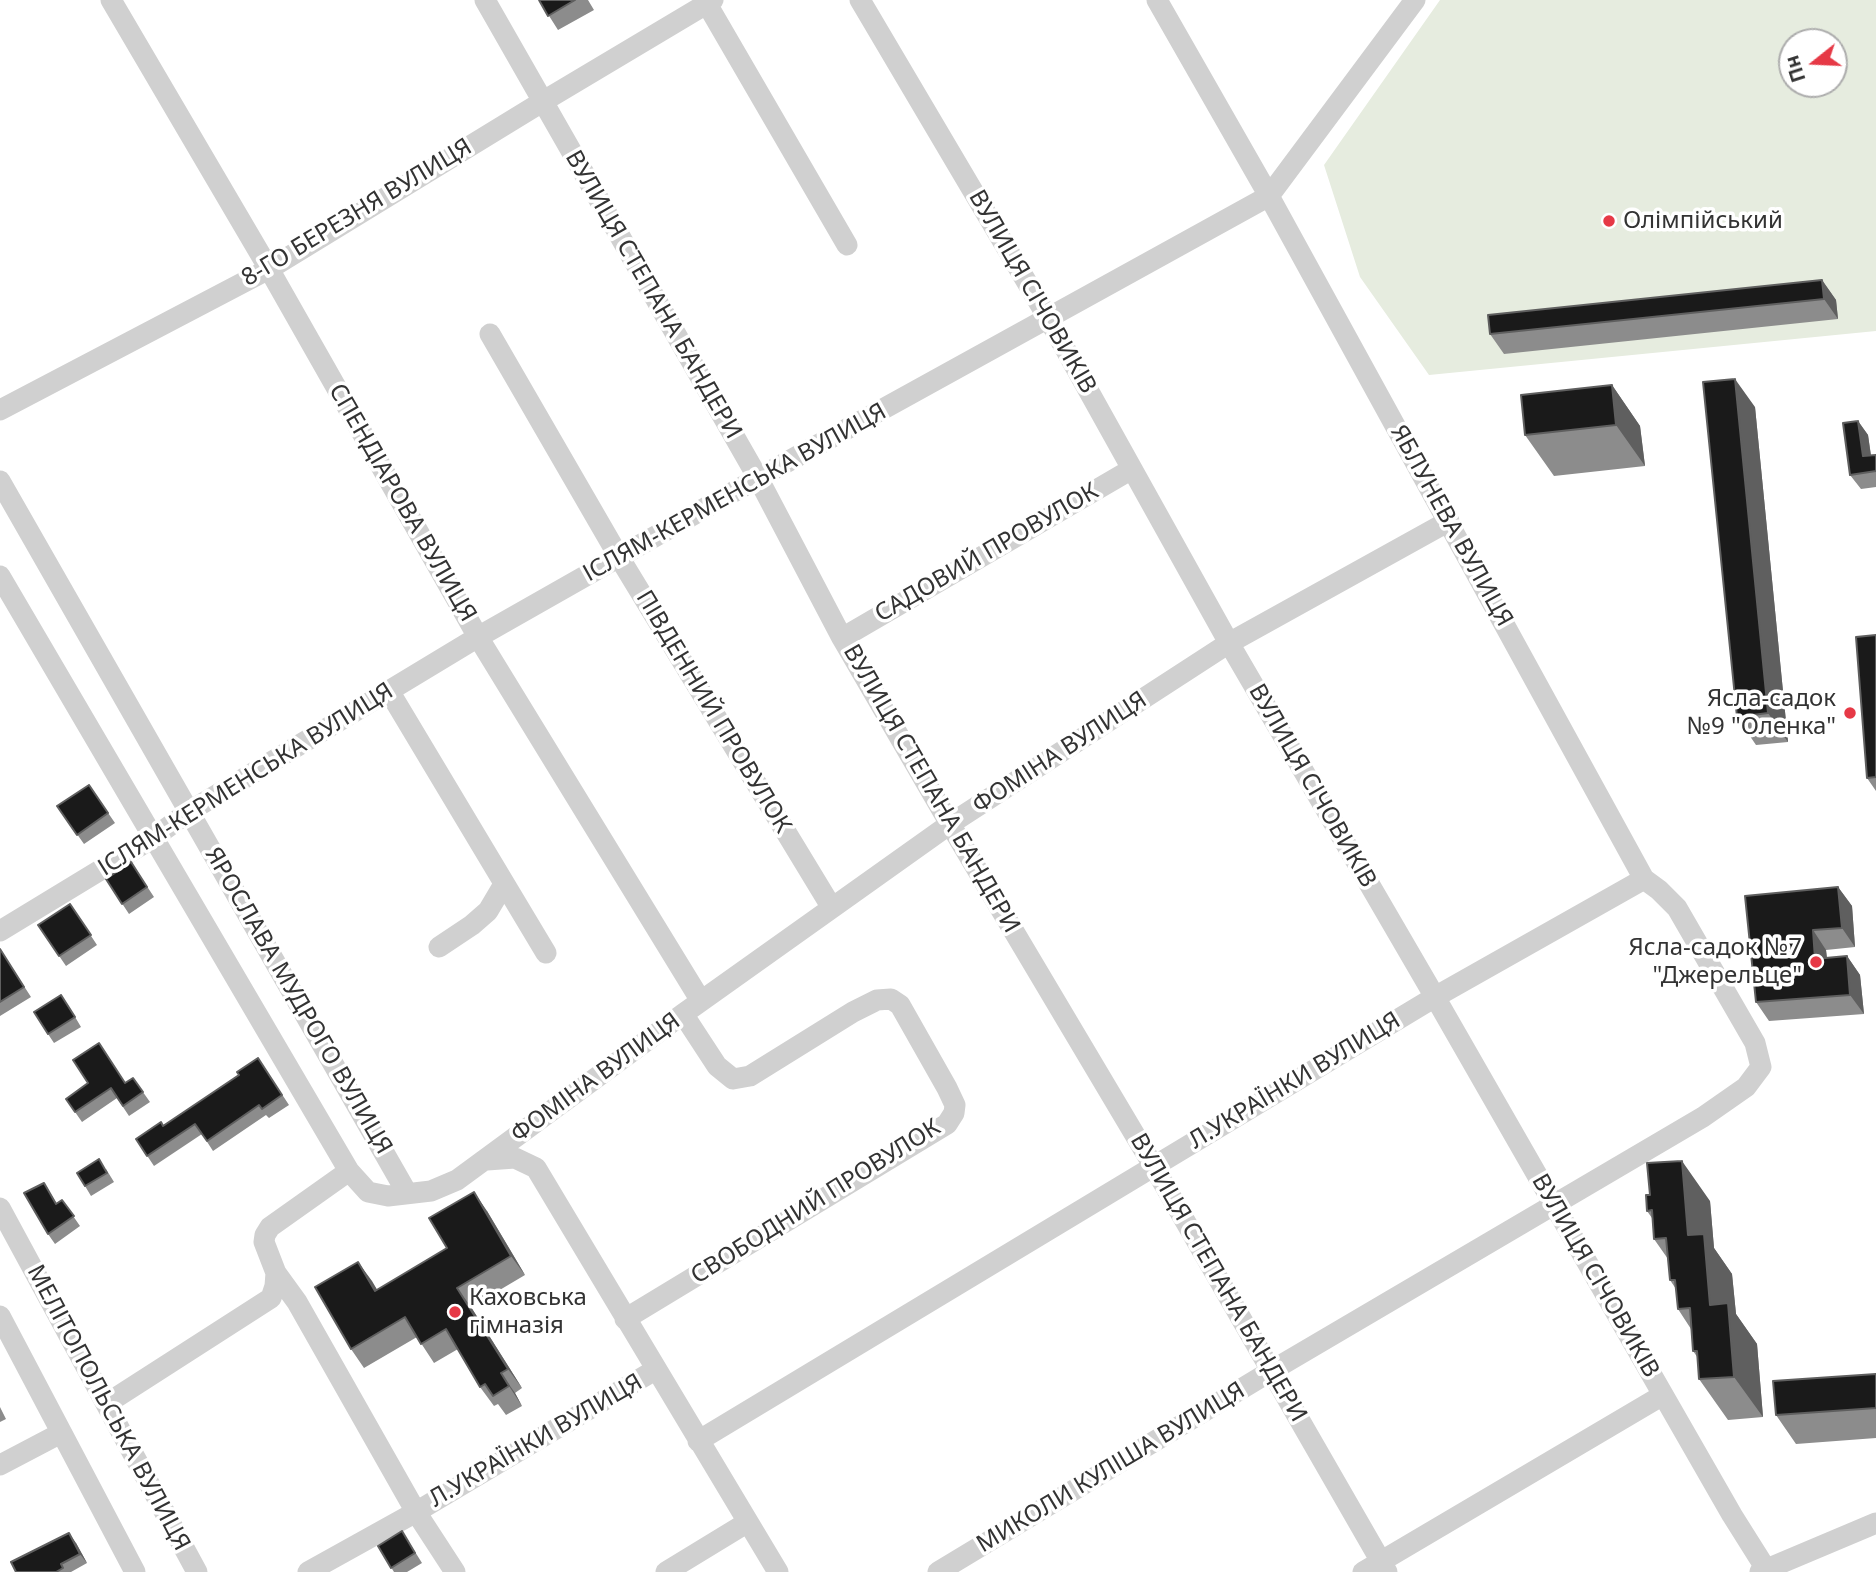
<!DOCTYPE html>
<meta charset="utf-8">
<style>
body{margin:0}
#map{position:relative;width:1876px;height:1572px;overflow:hidden;background:#fff;font-family:"Noto Sans",sans-serif}
canvas{display:block}
.north{position:absolute;left:1778px;top:28px;width:70px;height:70px;box-sizing:border-box;background:#fff;border:2px solid #adadad;border-radius:50%;rotate:252deg;font-size:19px;font-weight:700;line-height:28px;text-align:center;color:#333}
.north::after{content:'';display:block;margin:auto;width:24px;height:32px;background:#e63946;clip-path:polygon(50% 0,100% 100%,50% 72%,0 100%)}
</style>
<div id="map">
<canvas width="1876" height="1572"></canvas>
<div class="north">Пн</div>
</div>
<script>
const context = document.querySelector('canvas').getContext('2d');
context.lineJoin = 'round';
function fillPath(path, color) { context.fillStyle = color; context.fill(path, 'evenodd'); }
const toPath = rows => new Path2D(rows.map(r => 'M' + r).join(''));
function stroke(path, color, width, dash) { context.strokeStyle = color; context.lineWidth = width; context.lineCap = dash ? 'butt' : 'round'; context.setLineDash(dash || []); context.stroke(path); }
function label(font, color, halo, rows, align = 'center') {
  context.font = font + ' "Noto Sans",sans-serif'; context.lineWidth = 7; context.setLineDash([]); context.textBaseline = 'middle'; context.strokeStyle = halo; context.fillStyle = color; for (const [text, x, y, turn = 0] of rows) {
    context.save(); context.translate(x, y); context.rotate((+turn || 0) * Math.PI / 180); context.textAlign = isNaN(turn) ? turn : align; if (halo) context.strokeText(text, 0, 0); context.fillText(text, 0, 0); context.restore();
  }
}
fillPath(toPath([
 [1440,0,1876,0,1876,331,1429,375,1360,277,1324,165],
 [1792,42,1834,42,1834,84,1792,84]
]), '#e6ecdf');
stroke(toPath([
 [111,0,269,269,478,637,701,1001],
 [485,0,758,478,842,638,950,824,1154,1167,1387,1572],
 [860,0,1048,318,1229,643,1435,997,1732,1515,1766,1569],
 [707,4,847,245],
 [490,334,619,557,832,908],
 [0,410,269,269,542,102,713,0],
 [0,481,407,1193],
 [0,576,349,1171,368,1192,388,1196,431,1191,457,1180,683,1014,950,824,1229,643,1449,521],
 [842,638,1132,469],
 [389,691,546,953],
 [0,931,153,838,190,811,478,637,758,478,1269,196,1415,0],
 [439,947,472,925,488,911,504,884],
 [487,1160,515,1158,536,1168,778,1572],
 [0,1208,197,1572],
 [276,1273,297,1302,416,1512,455,1572],
 [0,1316,135,1572],
 [625,1319,947,1124,954,1113,955,1105,947,1088,900,1005,891,999,877,1000,853,1012,750,1076,733,1079,717,1066,683,1014],
 [106,1404,271,1298,275,1286,276,1273,264,1242,265,1235,270,1227,349,1171],
 [698,1441,1435,997,1644,879],
 [0,1465,61,1433],
 [308,1572,416,1512,655,1370],
 [666,1572,748,1522],
 [938,1572,1271,1371,1703,1117,1746,1087,1761,1067,1755,1043,1677,908,1659,890,1644,879,1269,196,1157,0],
 [1363,1572,1663,1395],
 [1760,1572,1876,1523]
]), '#d0d0d0', 21);
fillPath(toPath([
 [539,0,588,0,594,10,558,30],
 [1822,280,1836,300,1838,319,1504,354,1490,334],
 [1612,385,1640,426,1645,466,1554,476,1525,435],
 [1755,407,1788,742,1756,745,1737,717],
 [1858,421,1868,435,1871,455,1876,455,1876,487,1861,489,1850,475],
 [1876,635,1876,791,1867,778],
 [89,785,115,823,84,844,57,806],
 [131,862,154,897,129,914,106,879],
 [1838,887,1852,906,1855,947,1826,950,1827,958,1847,956,1860,975,1864,1014,1769,1021,1756,1002],
 [70,904,97,945,66,966,38,925],
 [0,949,31,997,0,1016],
 [68,1005,81,1027,54,1043,48,1034],
 [258,1058,289,1105,269,1118,266,1115,213,1151,202,1134,154,1166,136,1139,163,1126,239,1075],
 [133,1078,150,1102,129,1116,117,1098,82,1122,66,1099,126,1083],
 [106,1169,114,1182,91,1196,85,1186],
 [44,1183,57,1204,62,1200,80,1226,55,1244,48,1234],
 [1710,1201,1714,1248,1732,1274,1736,1314,1757,1344,1763,1417,1728,1420,1699,1379,1698,1358,1693,1351,1691,1329,1678,1309,1676,1289,1670,1280,1668,1259,1654,1239,1652,1218,1647,1211],
 [487,1211,525,1275,471,1307,522,1388,515,1393,522,1406,506,1415,498,1404,494,1406,480,1387,458,1349,434,1363,417,1337,364,1368,351,1349,358,1262,377,1290,447,1248],
 [1876,1374,1876,1438,1796,1444,1776,1415],
 [0,1407,6,1419,0,1422],
 [402,1531,422,1563,407,1572,394,1572,378,1546],
 [76,1543,87,1563,71,1572,16,1572]
]), '#8c8c8c');
fillPath(toPath([
 [1822,280,1836,300,1838,319,1824,299],
 [1735,379,1755,407,1788,742,1768,713],
 [1612,385,1640,426,1645,466,1616,425],
 [1858,421,1868,435,1873,471,1863,456],
 [1838,887,1852,906,1855,947,1842,928],
 [1813,930,1826,950,1829,978,1815,959],
 [1847,956,1860,975,1864,1014,1850,995],
 [1682,1161,1710,1201,1714,1248,1732,1274,1736,1314,1757,1344,1763,1417,1734,1377,1710,1305,1688,1235],
 [474,1192,487,1211,525,1275,511,1256],
 [358,1262,372,1281,389,1310,375,1291],
 [457,1288,471,1307,522,1388,508,1369],
 [501,1373,515,1393,522,1406,509,1386],
 [69,1533,76,1543,87,1563,80,1554]
]), '#5f5f5f');
const building = toPath([
 [539,0,575,0,548,16,539,0],
 [1822,280,1824,299,1490,334,1488,315,1822,280],
 [1735,379,1768,713,1737,717,1703,382,1735,379],
 [1612,385,1616,425,1525,435,1521,395,1612,385],
 [1858,421,1863,456,1876,455,1876,471,1850,475,1843,423,1858,421],
 [1876,635,1876,777,1867,778,1856,637,1876,635],
 [89,785,108,813,77,835,57,806,89,785],
 [131,862,147,887,122,904,106,879,131,862],
 [1838,887,1842,928,1813,930,1815,959,1847,956,1850,995,1756,1002,1745,896,1838,887],
 [70,904,91,935,59,956,38,925,70,904],
 [0,949,24,987,0,1002,0,949],
 [61,995,75,1017,48,1034,34,1012,61,995],
 [99,1043,125,1083,133,1078,143,1092,123,1106,111,1088,75,1112,66,1099,88,1083,73,1060,99,1043],
 [258,1058,282,1095,262,1109,259,1105,207,1141,195,1124,147,1156,136,1139,161,1122,163,1126,239,1075,237,1072,258,1058],
 [99,1159,107,1173,85,1186,77,1173,99,1159],
 [1682,1161,1688,1235,1704,1234,1710,1305,1728,1303,1734,1377,1699,1379,1697,1351,1693,1351,1690,1308,1678,1309,1675,1280,1670,1280,1666,1238,1654,1239,1652,1210,1647,1211,1646,1195,1650,1195,1647,1163,1682,1161],
 [44,1183,56,1204,62,1200,74,1216,48,1234,24,1193,44,1183],
 [474,1192,511,1256,457,1288,508,1369,501,1373,509,1386,493,1396,485,1384,480,1387,446,1329,421,1344,405,1317,351,1349,315,1287,358,1262,375,1291,447,1248,429,1218,474,1192],
 [1876,1374,1876,1408,1776,1415,1773,1381,1876,1374],
 [402,1531,415,1553,391,1568,378,1546,402,1531],
 [69,1533,80,1554,61,1564,63,1568,56,1572,16,1572,11,1562,69,1533]
]);
fillPath(building, '#1a1a1a');
stroke(building, '#5f5f5f', 2);
for (const [x, y, r, color] of [
 [1609,221,7,"#e63946"],
 [1850,713,7,"#e63946"],
 [1816,962,7,"#e63946"],
 [455,1312,7,"#e63946"]
]) { const dot = new Path2D(); dot.arc(x, y, r, 0, 2 * Math.PI); context.fillStyle = color; context.fill(dot); stroke(dot, '#fff', 2.5); }
label('24px', '#333', '#fff', [
 ["8-ГО БЕРЕЗНЯ ВУЛИЦЯ",357,213,-31],
 ["ВУЛИЦЯ СІЧОВИКІВ",1032,292,60],
 ["ВУЛИЦЯ СТЕПАНА БАНДЕРИ",653,295,60],
 ["ІСЛЯМ-КЕРМЕНСЬКА ВУЛИЦЯ",735,493,-29],
 ["СПЕНДІАРОВА ВУЛИЦЯ",402,503,60],
 ["ЯБЛУНЕВА ВУЛИЦЯ",1451,526,61],
 ["САДОВИЙ ПРОВУЛОК",987,553,-30],
 ["ПІВДЕННИЙ ПРОВУЛОК",713,712,59],
 ["ФОМІНА ВУЛИЦЯ",1060,753,-33],
 ["ІСЛЯМ-КЕРМЕНСЬКА ВУЛИЦЯ",246,780,-32],
 ["ВУЛИЦЯ СІЧОВИКІВ",1312,786,60],
 ["ВУЛИЦЯ СТЕПАНА БАНДЕРИ",931,789,60],
 ["ЯРОСЛАВА МУДРОГО ВУЛИЦЯ",298,1001,60],
 ["ФОМІНА ВУЛИЦЯ",596,1078,-36],
 ["Л.УКРАЇНКИ ВУЛИЦЯ",1295,1081,-31],
 ["СВОБОДНИЙ ПРОВУЛОК",816,1202,-32],
 ["ВУЛИЦЯ СІЧОВИКІВ",1595,1276,60],
 ["ВУЛИЦЯ СТЕПАНА БАНДЕРИ",1218,1278,60],
 ["МЕЛІТОПОЛЬСЬКА ВУЛИЦЯ",108,1408,62],
 ["Л.УКРАЇНКИ ВУЛИЦЯ",536,1441,-30],
 ["МИКОЛИ КУЛІША ВУЛИЦЯ",1111,1468,-31]
]);
label('24px', '#333', '#fff', [
 ["Олімпійський",1623,221],
 ["Ясла-садок",1836,699,"right"],
 ["№9 \"Оленка\"",1836,727,"right"],
 ["Ясла-садок №7",1802,948,"right"],
 ["\"Джерельце\"",1802,976,"right"],
 ["Каховська",469,1298],
 ["гімназія",469,1326]
], 'left');
</script>
